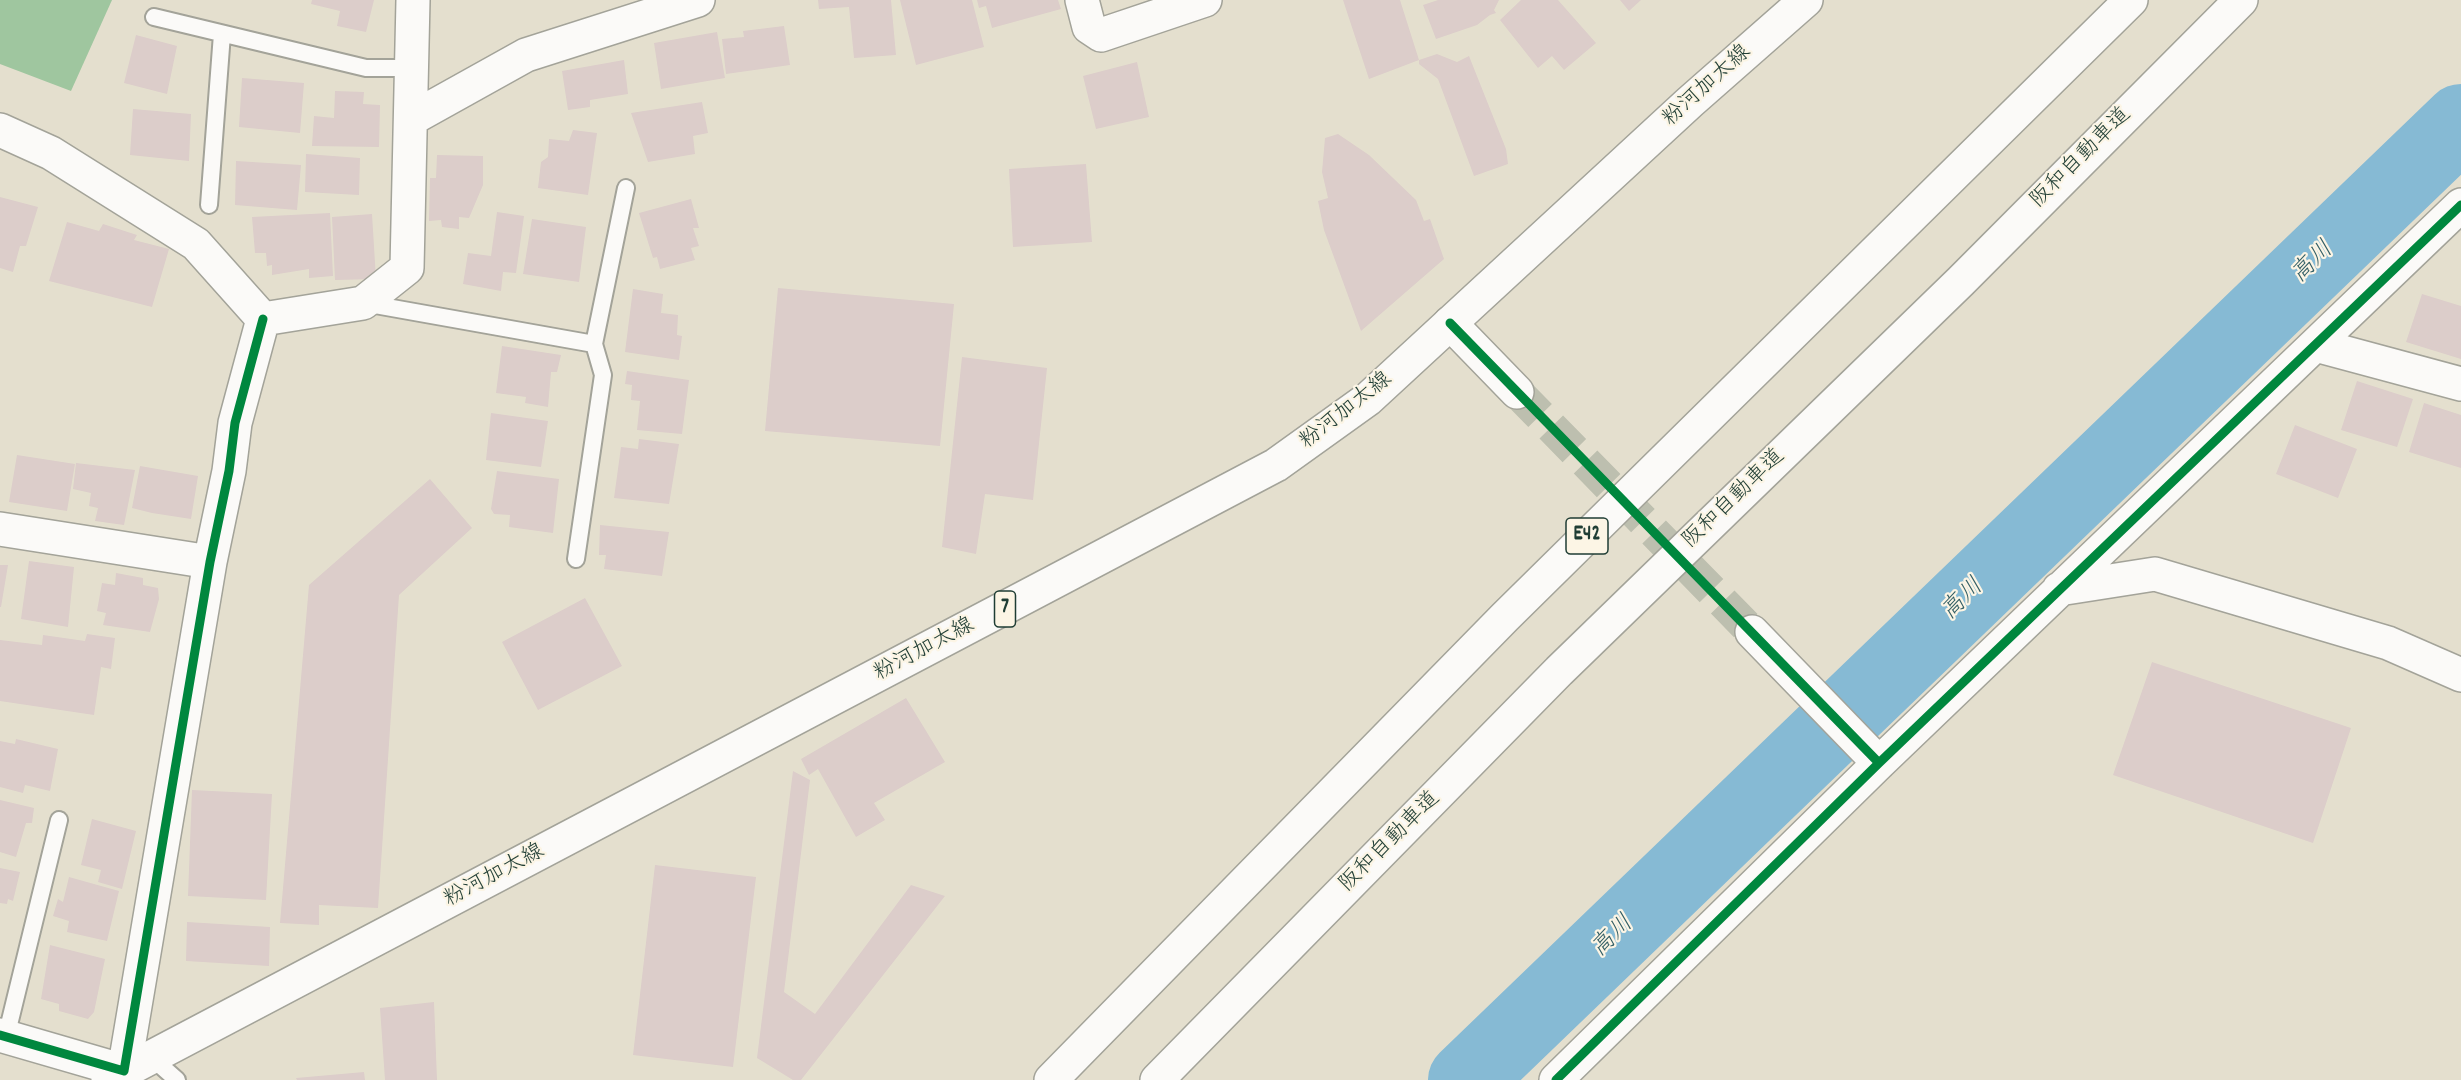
<!DOCTYPE html>
<meta charset="utf-8">
<style>
body{margin:0}
canvas{display:block;background:#e4dfce}
</style>
<canvas width="2461" height="1080"></canvas>
<script>
const context = document.querySelector('canvas').getContext('2d');
context.lineJoin = 'round';
function fillPath(path, color) { context.fillStyle = color; context.fill(path, 'evenodd'); }
const toPath = rows => new Path2D(rows.map(r => 'M' + r).join(''));
function stroke(path, color, width, dash) { context.strokeStyle = color; context.lineWidth = width; context.lineCap = dash ? 'butt' : 'round'; context.setLineDash(dash || []); context.stroke(path); }
function label(font, color, halo, rows, align = 'center') {
  context.font = font + ' Dekko,"Klee One",sans-serif'; context.lineWidth = 4.5; context.setLineDash([]); context.textBaseline = 'middle'; context.strokeStyle = halo; context.fillStyle = color; for (const [text, x, y, turn = 0] of rows) {
    context.save(); context.translate(x, y); context.rotate((+turn || 0) * Math.PI / 180); context.textAlign = isNaN(turn) ? turn : align; if (halo) context.strokeText(text, 0, 0); context.fillText(text, 0, 0); context.restore();
  }
}
fillPath(toPath([
 [0,0,112,0,71,91,0,64]
]), '#9fc69f');
stroke(toPath([
 [1466,1080,2461,122]
]), '#86bad4', 76);
fillPath(toPath([
 [312,0,374,0,366,32,337,26,340,11,311,4],
 [818,0,891,0,896,55,854,58,849,7,819,9],
 [900,0,972,0,984,47,916,65],
 [977,0,1058,0,1061,9,992,28,986,6,979,8],
 [1343,0,1400,0,1419,60,1369,79],
 [1438,0,1499,0,1494,10,1496,13,1490,15,1477,25,1436,39,1423,5],
 [1521,0,1558,0,1596,43,1564,70,1552,56,1538,68,1500,20],
 [1620,0,1641,0,1629,11],
 [784,26,790,65,726,74,722,39,744,37,743,31],
 [717,32,725,78,661,89,654,43],
 [136,35,177,46,167,94,124,83],
 [1437,54,1457,62,1469,56,1506,149,1508,164,1474,176,1438,79,1419,64,1419,60],
 [624,60,628,94,590,100,590,107,568,110,562,71],
 [1137,62,1149,117,1096,129,1083,76],
 [242,78,304,83,300,133,239,127],
 [335,91,364,92,363,104,380,105,379,147,312,146,314,116,334,118],
 [702,102,708,133,693,136,695,154,648,162,631,113],
 [133,109,191,114,189,161,130,155],
 [573,130,597,133,588,195,538,188,541,162,548,157,549,139,569,141],
 [1338,134,1369,155,1416,200,1424,221,1430,219,1444,259,1361,331,1324,230,1318,201,1328,198,1322,172,1325,138],
 [306,154,360,158,359,195,305,192],
 [437,155,483,156,483,185,469,218,459,217,459,229,442,227,441,220,429,221,430,178,436,178],
 [236,161,301,165,297,210,235,205],
 [1086,164,1092,242,1013,247,1009,169],
 [0,197,38,207,26,246,20,246,13,272,0,268],
 [691,199,699,228,693,228,699,246,691,248,695,260,660,269,657,257,653,258,639,213],
 [497,212,524,216,516,273,503,272,501,291,463,284,468,253,491,256],
 [330,213,333,276,309,278,309,269,272,275,272,265,267,266,266,253,255,253,252,217],
 [372,214,376,279,335,280,332,217],
 [532,219,586,227,579,282,523,274],
 [67,222,99,231,103,224,137,235,134,240,169,249,152,307,49,281],
 [778,288,954,304,940,446,765,431],
 [633,289,663,294,661,313,678,315,677,335,682,336,679,360,625,352],
 [2422,294,2461,306,2461,359,2406,342],
 [502,346,561,355,557,372,551,372,548,407,525,403,526,397,496,393],
 [962,357,1047,368,1033,500,985,494,976,554,942,547],
 [627,371,689,380,682,434,637,430,640,401,631,400,632,385,625,384],
 [2357,381,2413,399,2397,447,2341,430],
 [2424,403,2461,415,2461,468,2409,452],
 [491,413,548,421,541,467,486,460],
 [2295,425,2357,449,2338,498,2276,474],
 [639,439,679,444,669,504,614,498,621,447,638,449],
 [17,455,75,464,67,511,9,502],
 [76,463,135,470,124,525,95,521,98,508,89,506,91,493,73,489],
 [140,466,198,476,191,519,152,513,132,508],
 [497,471,559,479,553,533,509,527,510,515,494,514,491,509],
 [430,479,472,528,399,595,378,908,319,905,319,925,280,923,309,585],
 [600,525,669,532,662,576,604,569,606,555,599,555],
 [29,561,74,567,68,627,21,619],
 [0,565,8,565,1,607,0,607],
 [116,573,143,578,143,585,158,588,159,599,150,632,103,625,106,613,97,611,102,583,115,585],
 [585,598,622,666,538,710,502,642],
 [87,634,115,638,111,669,101,667,94,715,0,701,0,640,42,645,43,635,85,641],
 [2152,662,2351,728,2313,843,2113,775],
 [906,698,945,762,874,803,885,820,856,837,818,769,809,775,801,759],
 [16,739,58,749,50,791,25,785,23,793,0,787,0,741,15,744],
 [793,771,810,780,784,992,815,1014,911,885,945,896,801,1080,793,1080,757,1058],
 [192,790,272,794,266,900,188,896],
 [0,800,34,808,32,823,26,823,16,857,0,852],
 [92,819,136,831,122,889,98,882,101,870,81,865],
 [655,865,756,877,733,1067,633,1055],
 [0,868,20,872,13,901,8,899,7,904,0,903],
 [69,877,119,891,107,941,67,932,69,921,53,916,58,899,63,902],
 [187,922,270,927,269,966,186,961],
 [50,945,105,959,94,1012,88,1019,59,1011,59,1004,41,999],
 [434,1002,437,1080,385,1080,380,1008],
 [364,1072,365,1080,297,1080,296,1078]
]), '#dccdca');
stroke(toPath([
 [1517,392,1752,632]
]), '#bdbfaf', 33, [33, 16]);
const service = toPath([
 [154,17,366,68,412,68],
 [209,205,222,34],
 [364,303,594,344,626,188],
 [576,559,603,375,594,344],
 [6,1037,59,820],
 [151,1057,177,1080]
]);
const minor = toPath([
 [1082,0,1089,27,1101,35,1205,0],
 [411,119,526,55,698,0],
 [0,130,51,153,196,244,263,319],
 [263,319,363,303,407,268,413,0],
 [1450,323,1517,392],
 [2316,345,2461,384],
 [0,529,210,562],
 [2059,589,2155,574,2388,643,2461,675],
 [1752,632,1879,763],
 [0,1035,124,1071,210,562,229,471,235,423,263,319],
 [1556,1080,1879,763,2461,205]
]);
const primary = toPath([
 [108,1080,1276,465,1368,399,1690,102,1806,0]
]);
const motorway = toPath([
 [1051,1080,1505,617,2131,0],
 [1157,1080,1559,671,1961,281,2241,0]
]);
stroke(service, '#a3a399', 20);
stroke(minor, '#a3a399', 36);
stroke(primary, '#a3a399', 36);
stroke(motorway, '#a3a399', 36);
stroke(service, '#fbfaf8', 16);
stroke(minor, '#fbfaf8', 33);
stroke(primary, '#fbfaf8', 33);
stroke(motorway, '#fbfaf8', 33);
stroke(toPath([
 [1450,323,1879,763],
 [0,1035,124,1071,210,562,229,471,235,423,263,319],
 [1556,1080,1879,763,2461,205]
]), '#00873e', 9);
for (const [x, y, w] of [
 [1587,536,42],
 [1005,609,21]
]) { const box = new Path2D(); box.roundRect(x - w / 2, y - 18, w, 36, 4.5); context.fillStyle = '#fcf5e5'; context.fill(box); stroke(box, '#1f3d34', 1.5); }
label('bold 21px', '#1f3d34', null, [
 ["E42",1587,536],
 ["7",1005,609]
]);
label('22px', '#1f3d34', '#fcf5e5', [
 ["粉河加太線",1708,87,-42],
 ["阪和自動車道",2082,159,-45],
 ["粉河加太線",1347,412,-38],
 ["阪和自動車道",1735,500,-44],
 ["粉河加太線",925,651,-28],
 ["阪和自動車道",1391,843,-45],
 ["粉河加太線",495,877,-28]
]);
label('italic 24px', '#325e65', '#fcf5e5', [
 ["高川",2314,264,-44],
 ["高川",1964,601,-44],
 ["高川",1614,938,-44]
]);
</script>
